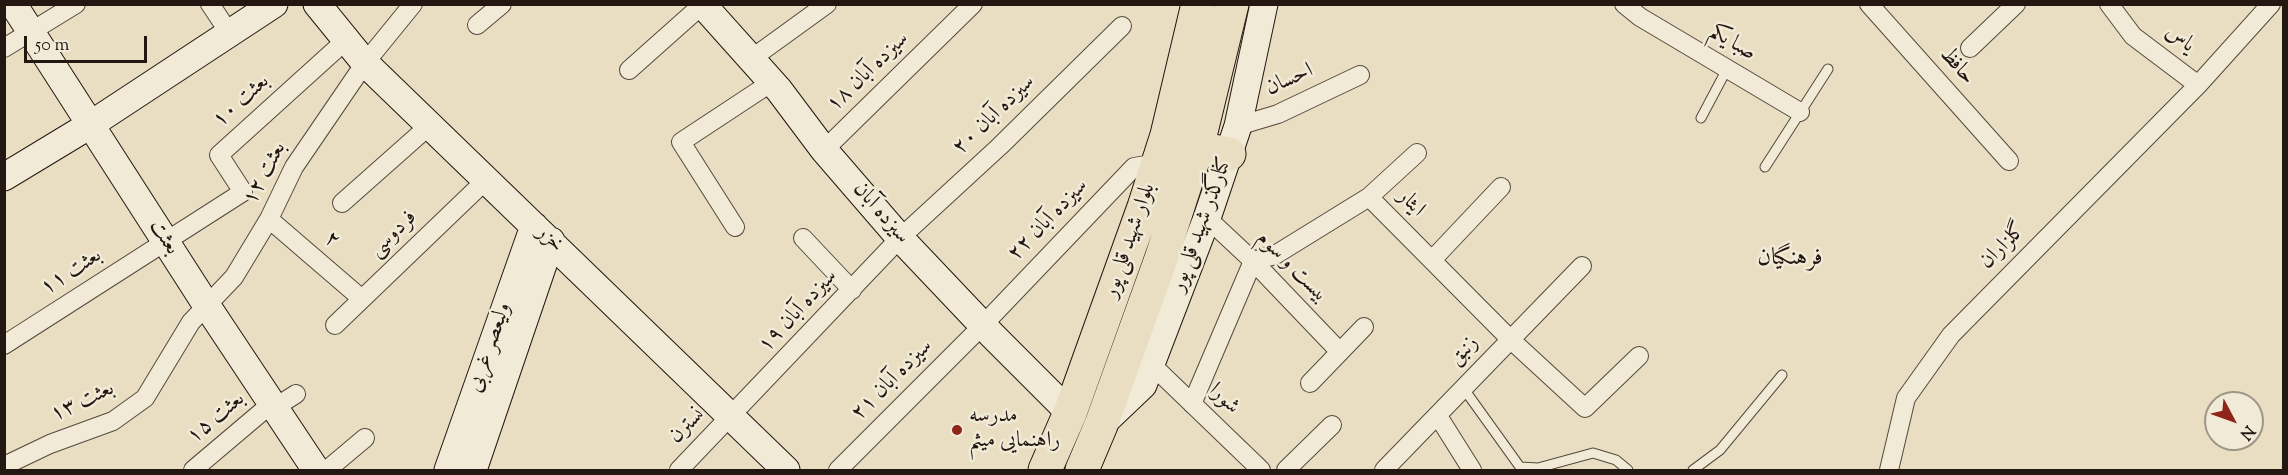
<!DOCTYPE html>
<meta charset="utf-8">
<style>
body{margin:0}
#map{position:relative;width:2288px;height:475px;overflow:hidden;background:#e9dec1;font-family:"Sorts Mill Goudy",serif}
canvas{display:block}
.frame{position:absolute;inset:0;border:6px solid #231712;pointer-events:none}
.north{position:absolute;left:2204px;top:391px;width:60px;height:60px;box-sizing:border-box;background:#f1ead7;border:2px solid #9f9688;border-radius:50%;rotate:131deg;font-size:16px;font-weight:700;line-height:24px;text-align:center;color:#231712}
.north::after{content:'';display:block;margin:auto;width:21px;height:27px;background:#8f2418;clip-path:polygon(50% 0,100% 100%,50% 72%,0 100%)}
.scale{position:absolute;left:24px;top:36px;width:123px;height:27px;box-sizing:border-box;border:3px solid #231712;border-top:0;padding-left:8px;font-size:18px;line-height:21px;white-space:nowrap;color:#231712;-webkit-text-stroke:4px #f1ead7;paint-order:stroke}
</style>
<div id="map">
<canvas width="2288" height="475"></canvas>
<div class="frame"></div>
<div class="north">N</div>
<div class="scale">50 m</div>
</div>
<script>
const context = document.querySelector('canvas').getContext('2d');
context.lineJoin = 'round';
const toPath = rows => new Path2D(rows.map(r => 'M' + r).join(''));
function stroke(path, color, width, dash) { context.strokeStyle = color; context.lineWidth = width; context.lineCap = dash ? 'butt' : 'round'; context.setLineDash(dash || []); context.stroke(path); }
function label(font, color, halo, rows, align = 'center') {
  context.font = font + ' "Sorts Mill Goudy",Amiri,serif'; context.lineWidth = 5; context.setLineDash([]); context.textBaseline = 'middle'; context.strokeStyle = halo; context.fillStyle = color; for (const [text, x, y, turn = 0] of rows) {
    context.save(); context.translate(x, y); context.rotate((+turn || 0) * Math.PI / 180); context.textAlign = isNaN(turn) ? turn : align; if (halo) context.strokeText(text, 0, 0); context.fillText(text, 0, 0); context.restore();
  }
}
const lane = toPath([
 [1701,118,1727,69],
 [1765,167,1828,69],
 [1464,389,1520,467,1538,468,1593,453,1616,460,1628,470],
 [1693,470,1720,450,1782,375]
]);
const street = toPath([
 [210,4,230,34],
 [1624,4,1640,17,1800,112],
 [1869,4,2009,161],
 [2109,4,2133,36,2198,85],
 [477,25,502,4],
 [4,48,76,4],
 [1970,48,2016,4],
 [751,59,827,4],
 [629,70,702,5],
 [1238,126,1278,114,1360,75],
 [824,150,973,4],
 [1369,197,1417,153],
 [342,203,430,125],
 [1207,218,1253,261,1340,352],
 [269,219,362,299],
 [735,227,681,142,772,82],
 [803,238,852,290],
 [1432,260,1501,187],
 [335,325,486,180],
 [4,345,243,192,219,155,345,41],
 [1151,364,1261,470],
 [1310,383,1364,327],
 [1192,404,1253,261,1275,255,1369,197,1510,339,1585,408,1639,356],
 [274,408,296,394],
 [1438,416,1472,470],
 [4,466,50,444,113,421,145,398,191,322,234,277,269,219,294,167,365,63,413,4],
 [193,470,271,404],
 [327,470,365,438],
 [679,470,900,238,1000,146,1122,26],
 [838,470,983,325,1134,167,1158,163],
 [1286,470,1332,425],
 [1384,470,1582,266],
 [1889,470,1906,398,1951,335,2198,85,2271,4]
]);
const secondary = toPath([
 [13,4,207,306,316,470],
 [317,4,365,63,786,470],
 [702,4,779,90,824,150,900,238,992,335,1070,413],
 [4,177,90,125,274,4],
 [1102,424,1143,385,1151,364,1207,218,1238,126,1264,4],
 [448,470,534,226],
 [473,470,551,241]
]);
const highway = toPath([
 [1197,148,1229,154],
 [1045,470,1070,413,1144,207,1167,135,1198,4],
 [1082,470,1101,425,1162,256,1197,148,1232,4]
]);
stroke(lane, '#54493e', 11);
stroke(street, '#54493e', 20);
stroke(secondary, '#231712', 29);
stroke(highway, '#231712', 35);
stroke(lane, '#f1ead7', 9);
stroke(street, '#f1ead7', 18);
stroke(secondary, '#f1ead7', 27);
stroke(highway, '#e9dec1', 33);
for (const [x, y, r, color] of [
 [957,430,6,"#8f2418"]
]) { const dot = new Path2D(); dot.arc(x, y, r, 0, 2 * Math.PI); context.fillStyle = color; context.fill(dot); stroke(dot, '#f1ead7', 2); }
label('22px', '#231712', '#f1ead7', [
 ["یاس",2179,40,37],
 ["صبا یکم",1732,44,31],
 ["حافظ",1956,67,48],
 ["سیزده آبان ۱۸",869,73,-44],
 ["احسان",1290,81,-24],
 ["بعثت ۱۰",242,102,-42],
 ["سیزده آبان ۲۰",995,116,-44],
 ["بعثت ۱۲",266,174,-62],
 ["ایثار",1410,204,45],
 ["سیزده آبان",880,214,49],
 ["سیزده آبان ۲۲",1049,221,-46],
 ["کنارگذر شهید قلی پور",1203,225,-70],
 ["فردوسی",394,235,-44],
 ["بعثت",163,238,57],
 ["خزر",549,240,44],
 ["۲",331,241,41],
 ["بلوار شهید قلی پور",1131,241,-71],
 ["گلزاران",2004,247,-45],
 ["بیست و سوم",1291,268,45],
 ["بعثت ۱۱",72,273,-33],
 ["سیزده آبان ۱۹",799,312,-47],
 ["ولیعصر غربی",491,348,-71],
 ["زنبق",1465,352,-47],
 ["سیزده آبان ۲۱",893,381,-45],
 ["شورا",1223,400,44],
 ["بعثت ۱۳",83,403,-25],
 ["بعثت ۱۵",217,419,-40],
 ["نسترن",688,427,-45]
]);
label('22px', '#231712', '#f1ead7', [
 ["مدرسه",969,417],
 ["راهنمایی میثم",969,442]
], 'left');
label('24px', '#231712', '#f1ead7', [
 ["فرهنگیان",1790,260]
]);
</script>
